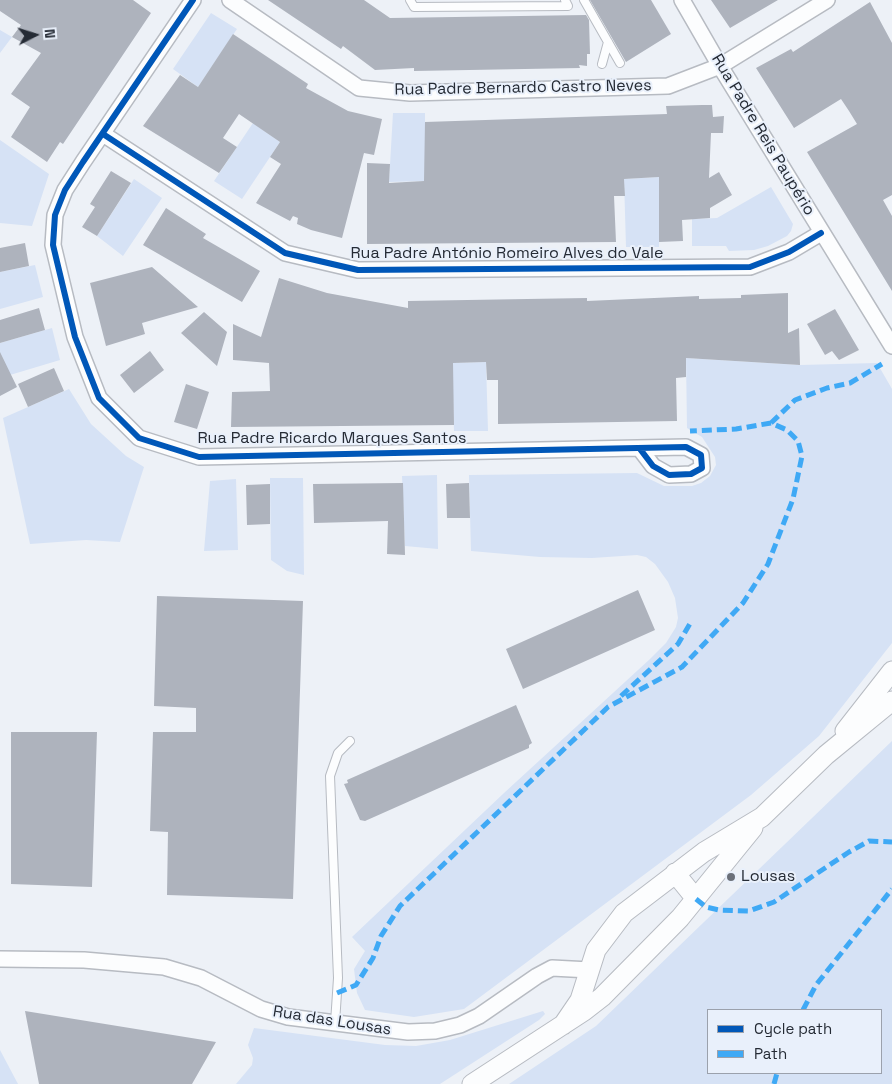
<!DOCTYPE html>
<meta charset="utf-8">
<style>
body{margin:0}
#map{position:relative;width:892px;height:1084px;overflow:hidden;background:#edf1f7;font-family:"Space Grotesk",sans-serif}
canvas{display:block}
.legend{position:absolute;left:707px;top:1009px;width:175px;height:65px;box-sizing:border-box;background:#e9f0fb;border:1px solid #9ba1ac;margin:0;padding:6px 9px;list-style:none;font-size:15px;color:#252b35}
.legend li{display:flex;align-items:center;gap:10px;height:25px}
.legend b{width:25px;border:1px solid #9ba1ac}
.north{position:absolute;left:10px;top:10px;width:50px;height:50px;-webkit-text-stroke:4px #e9f0fb;paint-order:stroke;rotate:85deg;font-size:14px;font-weight:700;line-height:20px;text-align:center;color:#252b35}
.north::after{content:'';display:block;margin:auto;width:18px;height:22px;background:#252b35;clip-path:polygon(50% 0,100% 100%,50% 72%,0 100%)}
</style>
<div id="map">
<canvas width="892" height="1084"></canvas>
<ul class="legend">
<li><b style="height:6px;background:#0057b8"></b>Cycle path</li>
<li><b style="height:6px;background:#3fa9f5"></b>Path</li>
</ul>
<div class="north">N</div>
</div>
<script>
const context = document.querySelector('canvas').getContext('2d');
context.lineJoin = 'round';
function fillPath(path, color) { context.fillStyle = color; context.fill(path, 'evenodd'); }
const toPath = rows => new Path2D(rows.map(r => 'M' + r).join(''));
function stroke(path, color, width, dash) { context.strokeStyle = color; context.lineWidth = width; context.lineCap = dash ? 'butt' : 'round'; context.setLineDash(dash || []); context.stroke(path); }
function label(font, color, halo, rows, align = 'center') {
  context.font = font + ' "Space Grotesk",sans-serif'; context.lineWidth = 4; context.setLineDash([]); context.textBaseline = 'middle'; context.strokeStyle = halo; context.fillStyle = color; for (const [text, x, y, turn = 0] of rows) {
    context.save(); context.translate(x, y); context.rotate((+turn || 0) * Math.PI / 180); context.textAlign = isNaN(turn) ? turn : align; if (halo) context.strokeText(text, 0, 0); context.fillText(text, 0, 0); context.restore();
  }
}
fillPath(toPath([
 [211,13,237,29,198,87,173,69],
 [0,30,12,37,0,53],
 [393,113,425,113,425,181,389,182],
 [253,123,280,142,242,199,214,181],
 [0,140,49,174,32,226,0,223],
 [659,177,659,247,626,247,624,179],
 [134,179,162,198,123,256,97,236],
 [771,187,793,224,791,231,787,236,768,246,754,250,729,251,726,246,692,246,692,219,717,218],
 [35,265,43,297,0,309,0,272],
 [52,328,60,360,0,378,0,343],
 [686,358,800,365,877,363,892,389,892,643,819,736,751,795,464,1009,414,1017,365,1010,357,993,354,969,365,951,352,937,504,793,650,659,666,643,676,627,678,618,675,598,668,582,655,564,646,557,637,555,592,558,540,557,471,551,469,475,637,473,664,486,692,486,701,483,710,476,716,465,715,457,702,437,687,428],
 [486,362,488,431,454,431,452,363],
 [69,389,91,424,126,456,144,467,120,542,86,540,30,544,3,418],
 [437,475,438,549,405,546,402,476],
 [270,478,303,478,304,575,287,571,271,560],
 [236,479,238,550,204,551,210,481],
 [892,741,892,1084,509,1084,596,1026],
 [881,1010,881,1073,708,1073,708,1010],
 [543,1011,545,1014,539,1020,440,1084,236,1084,252,1065,253,1058,248,1045,254,1028,385,1045,416,1046,450,1040],
 [0,1050,18,1084,0,1084]
]), '#d6e2f5');
fillPath(toPath([
 [0,0,133,0,151,13,63,144,60,142,47,162,11,137,30,107,11,94,41,53,12,37,21,25,0,11],
 [268,0,364,0,390,18,586,15,589,20,590,54,587,54,587,66,579,65,580,68,414,71,414,68,375,70,343,46,341,49],
 [590,0,651,0,671,34,626,62],
 [711,0,778,0,730,28],
 [870,2,892,43,892,195,883,200,892,216,892,291,807,152,857,124,849,111,841,99,794,128,756,68,791,49,793,52],
 [233,34,308,84,306,88,348,111,382,119,374,155,364,153,342,238,311,230,297,224,298,218,293,216,290,221,256,203,281,164,270,157,280,142,239,114,223,138,237,147,219,173,143,126,180,75,198,87],
 [702,105,712,105,713,117,724,116,723,133,711,133,709,178,719,172,732,195,710,208,710,218,682,220,683,241,659,242,659,177,624,179,625,196,614,196,616,242,367,244,367,163,390,164,389,183,424,181,425,122,667,114,666,106],
 [111,171,131,183,97,236,82,227,95,207,90,204],
 [166,208,206,234,203,238,260,271,242,302,143,245],
 [25,243,29,266,0,272,0,248],
 [152,267,198,307,142,323,145,334,106,346,90,283],
 [279,278,327,293,408,308,408,301,587,298,587,301,699,296,699,299,741,298,741,295,788,293,788,333,799,328,800,365,686,358,686,377,676,378,677,421,498,424,498,380,487,380,486,362,453,363,454,425,231,427,232,392,270,391,269,363,233,360,233,324,261,337],
 [39,308,45,330,0,343,0,320],
 [835,309,859,350,839,360,832,351,825,355,807,324],
 [204,312,227,332,217,366,181,333],
 [150,351,164,370,134,393,120,375],
 [0,352,17,387,0,396],
 [54,368,64,391,28,407,18,384],
 [186,384,209,392,197,429,174,422],
 [403,483,405,555,387,554,388,521,314,523,313,484],
 [469,483,470,518,447,518,446,484],
 [270,484,270,524,247,525,246,485],
 [638,590,655,630,523,689,506,649],
 [157,596,303,601,293,899,167,895,168,832,150,831,153,732,196,732,196,708,154,706],
 [516,705,532,743,529,745,529,748,365,821,360,820,344,784,348,783,347,780],
 [11,732,97,732,92,887,11,884],
 [25,1011,216,1042,192,1084,39,1084]
]), '#aeb3bd');
const service = toPath([
 [410,0,414,7,568,6,565,0],
 [584,0,620,63],
 [602,64,608,42],
 [335,1023,338,978,330,776,338,753,350,741]
]);
const minor = toPath([
 [193,0,83,162,65,190,55,215,53,245,75,337,99,398,139,438,199,457,686,447,701,455,702,468,691,474,669,475,653,466,640,449],
 [230,0,359,88,410,93,668,86,720,66,827,0],
 [682,0,720,66,892,346],
 [103,134,285,253,358,270,750,267,789,252,821,233],
 [0,959,84,960,164,967,201,978,261,1009,288,1017,408,1032,435,1031,460,1025,479,1016,537,976,552,968,590,970]
]);
const tertiary = toPath([
 [845,731,892,671],
 [675,873,696,899],
 [563,1025,580,1000,596,950,624,913,704,852,762,817,826,755,892,701],
 [472,1084,584,1011,602,997,680,918,753,828]
]);
stroke(service, '#b7bbc2', 10);
stroke(minor, '#b7bbc2', 18);
stroke(tertiary, '#b7bbc2', 21);
stroke(service, '#fcfdfe', 8);
stroke(minor, '#fcfdfe', 15);
stroke(tertiary, '#fcfdfe', 19);
stroke(toPath([
 [771,423,795,400,827,388,850,383,882,364],
 [621,696,678,644,691,622],
 [696,899,706,907,719,910,749,911,774,902,849,852,869,841,892,842],
 [337,993,356,985,373,958,381,936,400,906,608,707,682,667,743,603,768,564,793,499,802,456,798,441,787,430,771,423,736,429,690,431],
 [803,1010,816,985,892,889],
 [774,1084,777,1073]
]), '#3fa9f5', 5, [10, 5]);
stroke(toPath([
 [193,0,83,162,65,190,55,215,53,245,75,337,99,398,139,438,199,457,686,447,701,455,702,468,691,474,669,475,653,466,640,449],
 [103,134,285,253,358,270,750,267,789,252,821,233]
]), '#0057b8', 6);
for (const [x, y, r, color] of [
 [731,877,5,"#6b7079"]
]) { const dot = new Path2D(); dot.arc(x, y, r, 0, 2 * Math.PI); context.fillStyle = color; context.fill(dot); stroke(dot, '#e9f0fb', 2); }
label('16px', '#252b35', '#e9f0fb', [
 ["Rua Padre Bernardo Castro Neves",523,88,-1],
 ["Rua Padre Reis Paupério",763,135,59],
 ["Rua Padre António Romeiro Alves do Vale",507,254],
 ["Rua Padre Ricardo Marques Santos",332,439],
 ["Rua das Lousas",332,1021,9]
]);
label('16px', '#252b35', '#e9f0fb', [
 ["Lousas",741,877]
], 'left');
</script>
